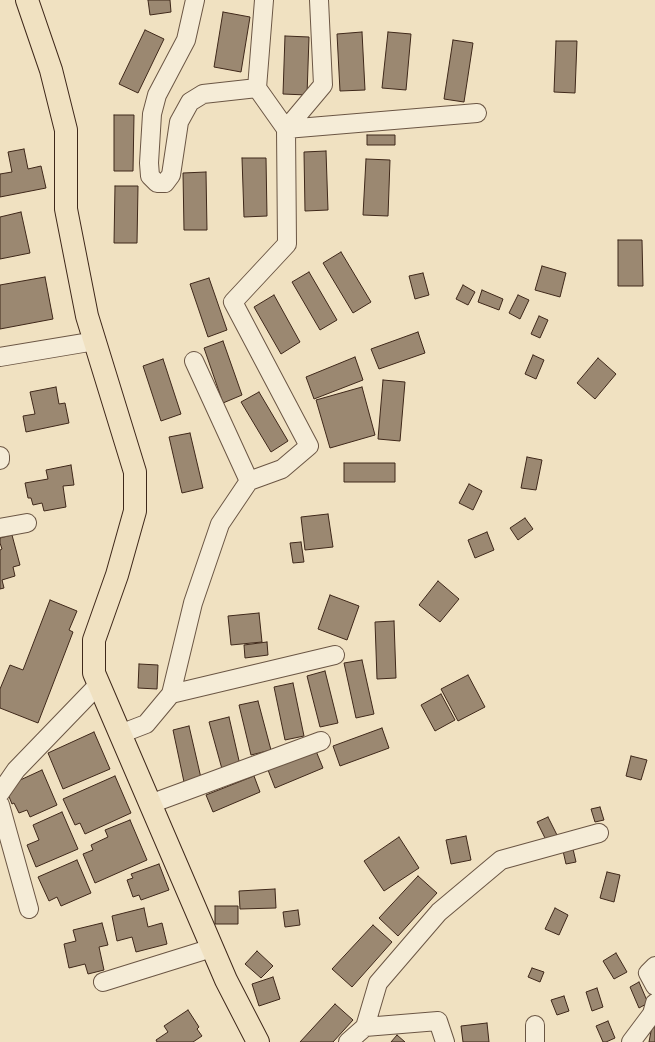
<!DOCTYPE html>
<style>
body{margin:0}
canvas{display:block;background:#f0e1c1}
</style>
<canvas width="655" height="1042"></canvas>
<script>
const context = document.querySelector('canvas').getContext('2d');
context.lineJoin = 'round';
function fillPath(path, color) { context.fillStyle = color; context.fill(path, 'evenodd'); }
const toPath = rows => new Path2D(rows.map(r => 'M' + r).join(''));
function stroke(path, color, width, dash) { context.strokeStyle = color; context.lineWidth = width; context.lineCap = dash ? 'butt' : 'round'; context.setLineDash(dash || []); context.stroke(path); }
const building = toPath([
 [148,0,170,0,171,12,150,15,148,0],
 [223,12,250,17,241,72,214,67,223,12],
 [145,30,164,39,138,93,119,84,145,30],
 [362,32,365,90,340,91,337,34,362,32],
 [388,32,411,34,406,90,382,88,388,32],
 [285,36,309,37,307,95,283,94,285,36],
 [453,40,473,43,464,102,444,99,453,40],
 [556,41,577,41,575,93,554,92,556,41],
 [114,115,134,115,133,171,114,171,114,115],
 [367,135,395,135,395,145,367,145,367,135],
 [24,149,28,169,41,166,46,188,0,197,0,174,12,172,8,152,24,149],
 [326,151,328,210,305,211,304,152,326,151],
 [242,158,266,158,267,216,244,217,242,158],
 [366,159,390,160,388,216,363,215,366,159],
 [206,172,207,230,184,230,183,173,206,172],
 [115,186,138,186,137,243,114,243,115,186],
 [21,212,30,253,0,259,0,217,21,212],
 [618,240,642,240,643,286,618,286,618,240],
 [341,252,371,302,353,313,323,263,341,252],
 [542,266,566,273,560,297,535,290,542,266],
 [309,272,337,320,320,330,292,282,309,272],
 [423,273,429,295,415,299,409,276,423,273],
 [45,277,53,319,0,329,0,285,45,277],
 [209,278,227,330,208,337,190,284,209,278],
 [463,285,475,292,468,305,456,299,463,285],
 [482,290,503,299,499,310,478,302,482,290],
 [274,295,300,342,281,354,254,307,274,295],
 [518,295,529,300,520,319,509,313,518,295],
 [539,316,548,320,540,338,531,334,539,316],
 [418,332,425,353,379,369,371,349,418,332],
 [223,341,242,395,223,403,204,348,223,341],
 [533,355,544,360,536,379,525,374,533,355],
 [355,357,363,380,314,399,306,377,355,357],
 [598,358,616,374,595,399,577,383,598,358],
 [163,359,181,414,161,421,143,366,163,359],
 [383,380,405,382,400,441,378,439,383,380],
 [56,387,59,404,65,403,69,423,26,432,23,416,35,414,30,392,56,387],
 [362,387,375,435,330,448,316,400,362,387],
 [259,392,288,441,271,452,241,402,259,392],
 [190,433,203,488,182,493,169,437,190,433],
 [527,457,542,460,536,490,521,488,527,457],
 [344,463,395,463,395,482,344,482,344,463],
 [71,465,74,485,63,486,66,507,44,511,42,503,33,505,31,498,28,498,25,483,48,479,46,470,71,465],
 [469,484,482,491,473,510,459,503,469,484],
 [328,514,333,547,305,550,301,517,328,514],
 [525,518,533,529,518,540,510,528,525,518],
 [487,532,494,550,475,558,468,540,487,532],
 [12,535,20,565,13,567,15,576,2,580,4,588,0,589,0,550,2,549,0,543,0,538,12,535],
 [301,542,304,562,293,563,290,543,301,542],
 [438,581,459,599,440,622,419,605,438,581],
 [330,595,359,606,347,640,318,629,330,595],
 [50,600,77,611,69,630,73,632,38,723,0,708,0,689,10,665,23,670,50,600],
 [259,613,262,642,231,645,228,616,259,613],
 [394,621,396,678,377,679,375,622,394,621],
 [267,642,268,655,245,658,244,645,267,642],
 [362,660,374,714,356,718,344,663,362,660],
 [139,664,158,665,157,689,138,688,139,664],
 [325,671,338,723,320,727,307,676,325,671],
 [468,675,485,707,458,721,441,689,468,675],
 [293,683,304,736,285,740,274,687,293,683],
 [441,694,455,720,435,731,421,705,441,694],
 [258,701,271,750,251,755,239,705,258,701],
 [229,717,240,765,222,769,209,722,229,717],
 [189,726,201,778,184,782,173,730,189,726],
 [382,728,389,748,340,766,333,746,382,728],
 [94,732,110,769,63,789,48,753,94,732],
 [316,751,323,768,275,788,268,770,316,751],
 [631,756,647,760,641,780,626,776,631,756],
 [42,770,57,805,30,817,27,810,19,813,14,803,12,804,5,787,42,770],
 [115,776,131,813,85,834,80,823,75,825,63,799,115,776],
 [254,776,260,792,213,812,206,795,254,776],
 [600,807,604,820,595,822,591,809,600,807],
 [62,812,78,849,36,867,27,845,39,840,33,825,62,812],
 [548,817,557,835,546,840,537,822,548,817],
 [130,820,147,860,95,883,83,854,93,850,91,845,108,837,105,830,130,820],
 [466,836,471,860,451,864,446,840,466,836],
 [399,837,419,868,384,891,364,861,399,837],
 [573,849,576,862,566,864,563,851,573,849],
 [77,860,91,893,61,906,57,897,49,901,38,877,77,860],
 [159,864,169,890,141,900,139,895,133,897,127,880,133,878,131,874,159,864],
 [607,872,620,875,614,902,600,898,607,872],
 [418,876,437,893,398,936,379,918,418,876],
 [275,889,276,908,240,909,239,891,275,889],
 [215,906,238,906,238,924,215,924,215,906],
 [144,908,148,927,162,923,167,944,136,952,132,937,117,941,112,916,144,908],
 [555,908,568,915,559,935,545,929,555,908],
 [298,910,300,925,285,927,283,912,298,910],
 [102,923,108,945,99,947,104,970,88,974,85,964,69,968,64,944,76,941,73,930,102,923],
 [373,925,392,942,352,987,332,969,373,925],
 [257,951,273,966,261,978,245,964,257,951],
 [616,953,627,972,614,979,603,961,616,953],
 [532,968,544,972,540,982,528,977,532,968],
 [273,977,280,999,259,1006,252,984,273,977],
 [639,982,648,1003,639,1008,630,987,639,982],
 [597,988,603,1007,592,1011,586,992,597,988],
 [564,996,569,1011,557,1015,551,1000,564,996],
 [335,1004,353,1020,333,1042,300,1042,335,1004],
 [188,1010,199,1027,197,1029,202,1036,193,1042,157,1042,156,1040,168,1032,164,1026,188,1010],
 [608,1021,615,1038,606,1042,603,1042,596,1026,608,1021],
 [487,1023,489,1042,463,1042,461,1026,487,1023],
 [652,1026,655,1027,655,1042,649,1042,652,1026],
 [397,1035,405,1042,391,1042,397,1035]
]);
fillPath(building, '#9b8871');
stroke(building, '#3f281a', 1);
const minor = toPath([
 [195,0,186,40,157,95,152,114,149,163,150,176,157,183,165,183,171,175,179,122,190,102,203,94,257,88],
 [264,0,257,88,286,129,477,113],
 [0,357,95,341],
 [194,361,249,481],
 [0,456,0,460],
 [0,528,27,523],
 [171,694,335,655],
 [120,734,146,724,171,694,193,603,220,524,249,481,282,469,309,446,233,302,287,244,286,129,323,85,319,0],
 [0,793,16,770,99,684],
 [150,804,321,741],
 [0,805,29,909],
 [655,966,648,973,655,986],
 [103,982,212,948],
 [365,1027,378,983,439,912,501,860,599,833],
 [348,1042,365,1027,438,1021,445,1042],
 [535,1042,535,1025],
 [631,1042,652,1014,655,1003]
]);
const primary = toPath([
 [27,0,51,70,66,130,66,209,87,316,135,472,135,511,117,575,94,640,94,673,226,980,258,1042]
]);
stroke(minor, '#6b5644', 20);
stroke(primary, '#3f281a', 24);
stroke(minor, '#f5ecd7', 18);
stroke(primary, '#f0e1c1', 22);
</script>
